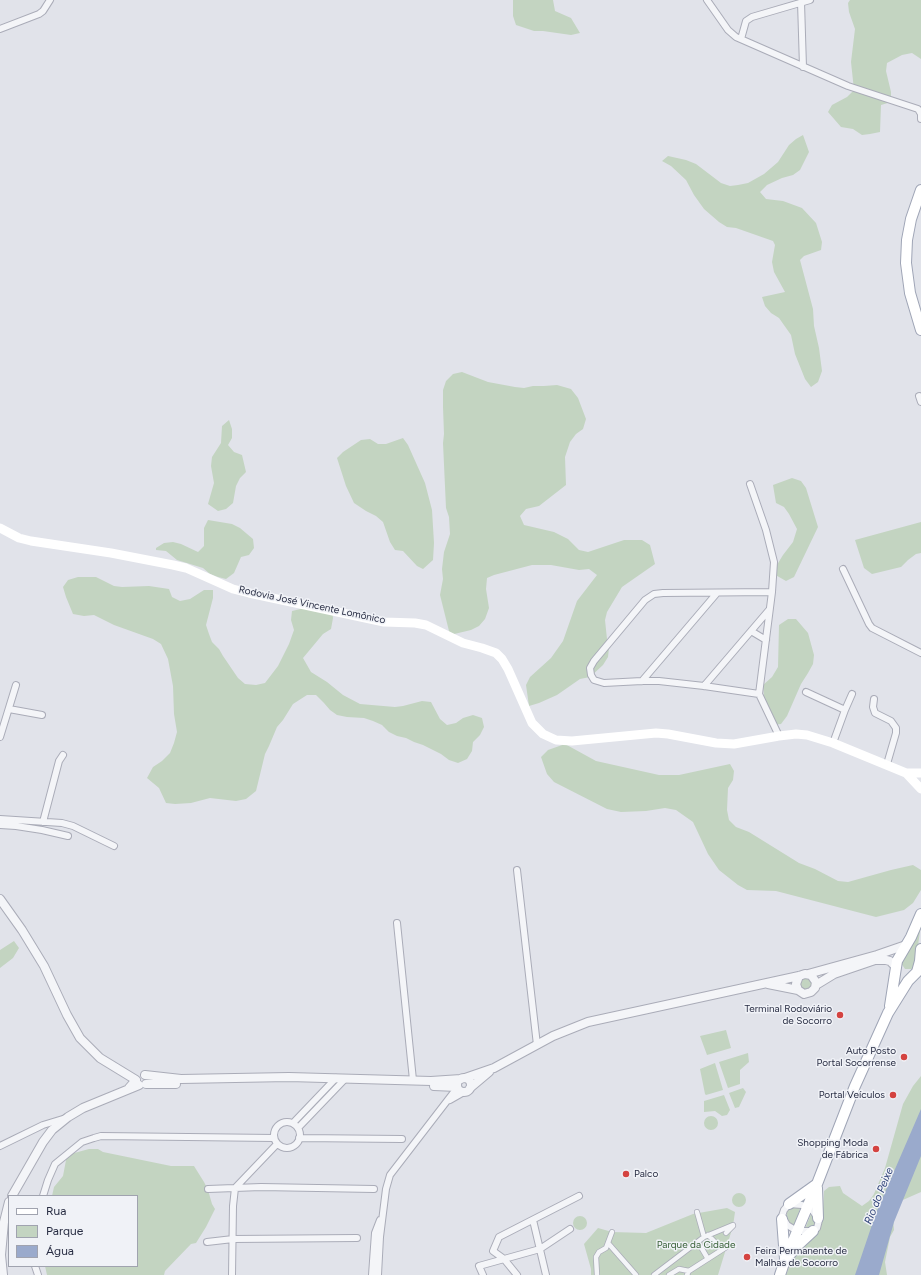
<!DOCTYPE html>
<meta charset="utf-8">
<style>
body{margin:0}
#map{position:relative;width:921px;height:1275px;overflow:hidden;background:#e1e3ea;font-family:Figtree,sans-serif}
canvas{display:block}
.legend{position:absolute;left:8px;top:1195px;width:130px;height:72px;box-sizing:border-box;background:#f0f2f7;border:1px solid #a0a3af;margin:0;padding:5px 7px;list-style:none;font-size:12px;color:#282d43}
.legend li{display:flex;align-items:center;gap:8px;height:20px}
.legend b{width:20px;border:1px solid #a0a3af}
</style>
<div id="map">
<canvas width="921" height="1275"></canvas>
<ul class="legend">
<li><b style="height:5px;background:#fff"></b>Rua</li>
<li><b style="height:11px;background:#c3d4c1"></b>Parque</li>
<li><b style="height:11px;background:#9aaacc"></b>Água</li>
</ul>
</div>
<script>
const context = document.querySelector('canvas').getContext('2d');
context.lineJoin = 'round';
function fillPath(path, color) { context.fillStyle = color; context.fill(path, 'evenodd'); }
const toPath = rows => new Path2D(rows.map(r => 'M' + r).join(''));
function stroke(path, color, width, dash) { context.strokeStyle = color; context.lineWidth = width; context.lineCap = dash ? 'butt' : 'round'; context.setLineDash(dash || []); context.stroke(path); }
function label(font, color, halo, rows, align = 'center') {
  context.font = font + ' Figtree,sans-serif'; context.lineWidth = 3; context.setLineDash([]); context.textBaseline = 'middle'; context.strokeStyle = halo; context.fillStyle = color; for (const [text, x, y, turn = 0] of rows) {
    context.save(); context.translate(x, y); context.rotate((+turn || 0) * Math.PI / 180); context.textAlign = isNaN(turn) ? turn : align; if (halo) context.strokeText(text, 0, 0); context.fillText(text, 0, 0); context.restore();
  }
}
fillPath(toPath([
 [513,0,553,0,555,11,571,18,580,33,571,35,543,31,534,31,516,25,513,16],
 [850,0,921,0,921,59,912,53,902,55,887,63,886,71,891,92,891,102,881,105,880,132,870,134,862,135,853,129,841,127,828,112,832,105,847,97,854,90,851,62,855,29,849,12,848,3],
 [803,135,809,152,800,170,793,175,782,178,767,185,760,192,766,199,783,201,802,208,816,223,822,242,821,250,804,256,800,260,813,309,814,326,819,348,822,371,818,382,811,387,805,379,795,354,791,335,779,318,771,313,765,306,762,297,785,292,774,272,772,262,775,245,773,241,736,228,727,227,719,222,704,209,694,195,686,180,671,166,662,161,668,156,686,160,696,164,721,183,730,186,738,185,748,183,764,174,778,162,789,145,796,139],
 [462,372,488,382,515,387,524,388,533,386,544,386,557,385,571,389,578,398,586,419,583,429,576,434,570,442,565,457,566,485,539,506,526,509,520,516,524,525,554,532,568,539,579,550,588,552,624,540,642,540,650,545,655,564,622,587,607,612,605,620,607,639,609,648,608,657,603,665,590,677,580,679,557,695,539,703,529,706,526,685,530,677,551,658,563,641,577,601,597,575,589,569,579,570,551,565,532,565,494,575,487,578,486,589,489,608,485,619,479,626,471,630,450,635,440,595,443,579,442,569,444,552,450,534,449,517,446,508,443,443,444,434,443,407,443,390,446,381,453,374],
 [229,420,232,429,232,438,228,445,234,452,242,455,246,472,240,478,236,486,233,503,226,509,218,511,208,504,214,483,211,466,212,457,221,443,222,426],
 [403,438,408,445,425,483,432,510,434,543,433,560,423,569,417,566,403,551,395,550,390,542,383,522,376,516,366,511,354,503,346,486,337,458,343,452,361,440,370,439,378,444,386,444],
 [792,478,801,481,806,488,818,527,794,577,786,581,772,573,783,555,793,542,797,529,789,514,784,507,776,503,773,485],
 [208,520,232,524,240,528,253,539,254,548,249,555,241,557,234,573,226,579,218,577,210,574,203,568,177,560,166,551,156,550,156,548,164,543,173,542,181,544,198,552,204,546,204,528],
 [921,522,921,553,916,554,908,560,901,567,872,574,864,568,855,540],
 [78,577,96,577,114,586,122,587,149,586,169,589,172,597,180,601,190,599,204,590,213,590,213,598,206,625,209,634,212,642,219,649,223,656,238,678,245,684,256,685,265,683,278,666,289,644,294,630,291,620,292,611,313,606,332,609,333,618,331,629,323,634,303,658,311,672,327,682,343,695,360,704,395,707,403,706,422,701,431,702,440,719,447,725,456,723,463,718,473,715,482,718,484,727,480,735,473,742,472,751,467,759,458,763,449,760,441,754,423,745,414,742,406,738,397,736,389,732,382,725,373,721,364,718,347,717,337,715,330,710,324,703,316,695,307,695,293,704,283,720,277,727,269,746,265,754,256,791,246,799,236,801,210,798,191,803,175,804,166,803,159,788,147,778,153,767,162,761,170,753,174,743,177,732,174,714,173,686,168,659,161,644,153,639,114,625,94,615,84,616,73,614,66,597,63,587,68,580],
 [788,619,796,619,808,633,814,655,813,664,808,673,801,684,787,716,781,724,773,725,765,708,763,685,772,677,778,667,779,625],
 [565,744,596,761,659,775,679,775,730,764,734,771,733,780,728,788,727,810,729,820,736,827,749,832,799,863,815,869,838,881,848,882,891,870,913,865,921,870,921,890,913,903,904,910,876,917,776,891,747,890,738,885,719,870,708,854,693,822,676,810,665,808,646,811,621,812,607,809,554,782,547,774,541,757,548,750],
 [921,924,915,967,912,969,905,969,901,963],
 [14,941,19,948,13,958,0,968,0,950],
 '800 984a6 6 0 1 1 12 0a6 6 0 1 1-12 0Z',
 [726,1030,731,1048,707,1055,700,1036],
 [748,1053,749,1062,740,1070,740,1084,728,1088,719,1062],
 [715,1063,723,1090,706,1095,705,1094,700,1069],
 [921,1076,921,1192,896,1203,893,1219,894,1230,890,1237,885,1262,887,1275,786,1275,795,1251,821,1220,823,1209,824,1191,829,1187,840,1186,843,1193,862,1206,869,1201,874,1194,885,1168,903,1104,913,1086],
 [743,1088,746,1092,739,1107,735,1108,729,1093],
 [724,1095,730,1110,727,1115,722,1116,715,1111,704,1112,704,1101],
 '704 1123a7 7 0 1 1 14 0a7 7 0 1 1-14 0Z',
 [89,1149,98,1149,103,1152,171,1166,194,1166,204,1182,208,1190,212,1204,215,1209,206,1227,196,1243,191,1244,165,1271,164,1275,47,1275,45,1266,137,1266,137,1196,52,1196,54,1187,63,1176,67,1155],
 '732 1200a7 7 0 1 1 14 0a7 7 0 1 1-14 0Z',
 [801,1206,794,1227,788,1221,787,1216,787,1212,789,1207],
 [727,1208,735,1212,733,1226,718,1275,591,1275,591,1269,584,1244,598,1228,612,1232,646,1233,693,1214],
 [811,1214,815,1218,815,1225,811,1228,805,1229],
 '573 1223a7 7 0 1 1 14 0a7 7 0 1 1-14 0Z'
]), '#c3d4c1');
fillPath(toPath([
 [921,1109,921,1156,894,1222,879,1275,855,1275,876,1213]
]), '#9aaacc');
const pedestrian = toPath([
 [697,1212,704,1237,733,1225],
 [726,1233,733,1226],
 [708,1235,714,1241],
 [698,1242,708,1259],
 [608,1243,636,1275],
 [597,1275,596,1257,599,1252,606,1248,612,1232],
 [654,1275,704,1237],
 [669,1275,679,1269,689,1271],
 [687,1275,689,1271,728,1246]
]);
const minor = toPath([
 [707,0,728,30,736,37,848,86,918,109,921,114,921,119],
 [801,2,803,67],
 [0,29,39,14,43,11,50,0],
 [741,39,746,21,752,17,810,0],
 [919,396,921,402],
 [750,484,766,530,774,562,772,592,759,694],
 [843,569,869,624,872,628,921,653],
 [772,592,663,593,654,594,645,600,594,661,590,668,591,675,594,680,604,683,642,681,659,681,704,686,759,694,779,736],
 [751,631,766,640],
 [642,681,717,593],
 [704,686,769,610],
 [806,692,845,710],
 [874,699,873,707,875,713,891,721,896,728,896,733,887,764],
 [9,709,42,715],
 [0,737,16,685],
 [833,743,845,710,852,694],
 [0,819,62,823,73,826,114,846],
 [43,822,59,761,63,755],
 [0,825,16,826,42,830,68,836],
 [517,870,537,1045],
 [397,923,413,1080],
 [450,1100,464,1092],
 '274 1135a13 13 0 1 1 26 0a13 13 0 1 1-26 0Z',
 [293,1123,336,1078],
 [298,1128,345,1079],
 [299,1138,402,1139],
 [0,1146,43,1125,66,1118],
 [208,1189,261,1187,374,1189],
 [43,1196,48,1180,55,1164,82,1142,94,1138,101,1136,274,1138],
 [789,1204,802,1205,807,1207,813,1211,819,1220,817,1228,813,1231,797,1231,787,1225,782,1216,784,1210,789,1204],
 [533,1220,546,1275],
 [207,1242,233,1239,357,1238],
 [35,1266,38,1275],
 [232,1275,233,1206,235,1188,277,1144],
 [372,1275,375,1233,380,1220],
 [378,1275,380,1237,386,1189,390,1175,457,1088],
 [483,1275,479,1266,540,1249,570,1229],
 [517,1275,504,1259,493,1251,499,1237,579,1196]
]);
const tertiary = toPath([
 [0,899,22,930,44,966,67,1015,80,1038,100,1058,136,1080,129,1088],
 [808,974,877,955,906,945],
 [768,984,798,990],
 [816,985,834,974,875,960,886,960,890,961,896,967],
 [145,1075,181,1079,289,1077,431,1081,461,1079],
 [465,1078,494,1068,553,1036,588,1022,799,976,805,974,811,975,816,982,815,988,811,992,804,994,798,990,796,984,799,976],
 '457 1085a7 7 0 1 1 14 0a7 7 0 1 1-14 0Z',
 [146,1084,176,1084],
 [434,1086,457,1087],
 [470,1088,489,1072],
 [12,1196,43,1142,52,1130,68,1117,83,1108,139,1085],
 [3,1275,1,1255,4,1222,9,1202]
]);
const primary = toPath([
 [921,190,911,219,907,240,906,263,910,293,921,330],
 [890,1006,897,961,911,937,921,914],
 [817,1188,818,1218],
 [789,1204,817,1184],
 [782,1219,785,1259],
 [785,1260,817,1184,855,1086,888,1013,908,981,917,972,920,961,921,949],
 [780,1275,785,1260,799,1244,813,1231]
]);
stroke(pedestrian, '#aaacb8', 6);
stroke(minor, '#aaacb8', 8);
stroke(tertiary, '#aaacb8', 10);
stroke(primary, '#9fa5b6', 12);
stroke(pedestrian, '#f4f5f8', 4.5);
stroke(minor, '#f4f5f8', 6);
stroke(tertiary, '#f4f5f8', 8);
stroke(toPath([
 [0,528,19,538,31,541,111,553,173,565,186,568,233,589,249,593,384,622,415,623,426,625,463,643,482,648,496,653,502,659,508,669,532,723,543,734,556,740,572,741,656,733,668,734,716,743,734,744,779,736,796,734,807,735,833,743,906,773,921,789],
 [906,773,921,773]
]), '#fff', 9);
stroke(primary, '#fff', 10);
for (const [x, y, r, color] of [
 [840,1015,4,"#d44340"],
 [904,1057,4,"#d44340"],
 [893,1095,4,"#d44340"],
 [876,1149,4,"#d44340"],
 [626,1174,4,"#d44340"],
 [747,1257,4,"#d44340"]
]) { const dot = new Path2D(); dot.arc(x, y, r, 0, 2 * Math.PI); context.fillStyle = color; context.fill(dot); stroke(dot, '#f0f2f7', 1.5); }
label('10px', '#282d43', '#f0f2f7', [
 ["Rodovia José Vincente Lomônico",312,605,12]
]);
label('10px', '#282d43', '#f0f2f7', [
 ["Terminal Rodoviário",832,1009],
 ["de Socorro",832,1021],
 ["Auto Posto",896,1051],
 ["Portal Socorrense",896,1063],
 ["Portal Veículos",885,1095],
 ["Shopping Moda",868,1143],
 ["de Fábrica",868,1155],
 ["Palco",634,1174,"left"],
 ["Feira Permanente de",755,1251,"left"],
 ["Malhas de Socorro",755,1263,"left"]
], 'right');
label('10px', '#365f35', '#f0f2f7', [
 ["Parque da Cidade",696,1245]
]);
label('italic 11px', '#304479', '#f0f2f7', [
 ["Rio do Peixe",879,1196,-68]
]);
</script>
